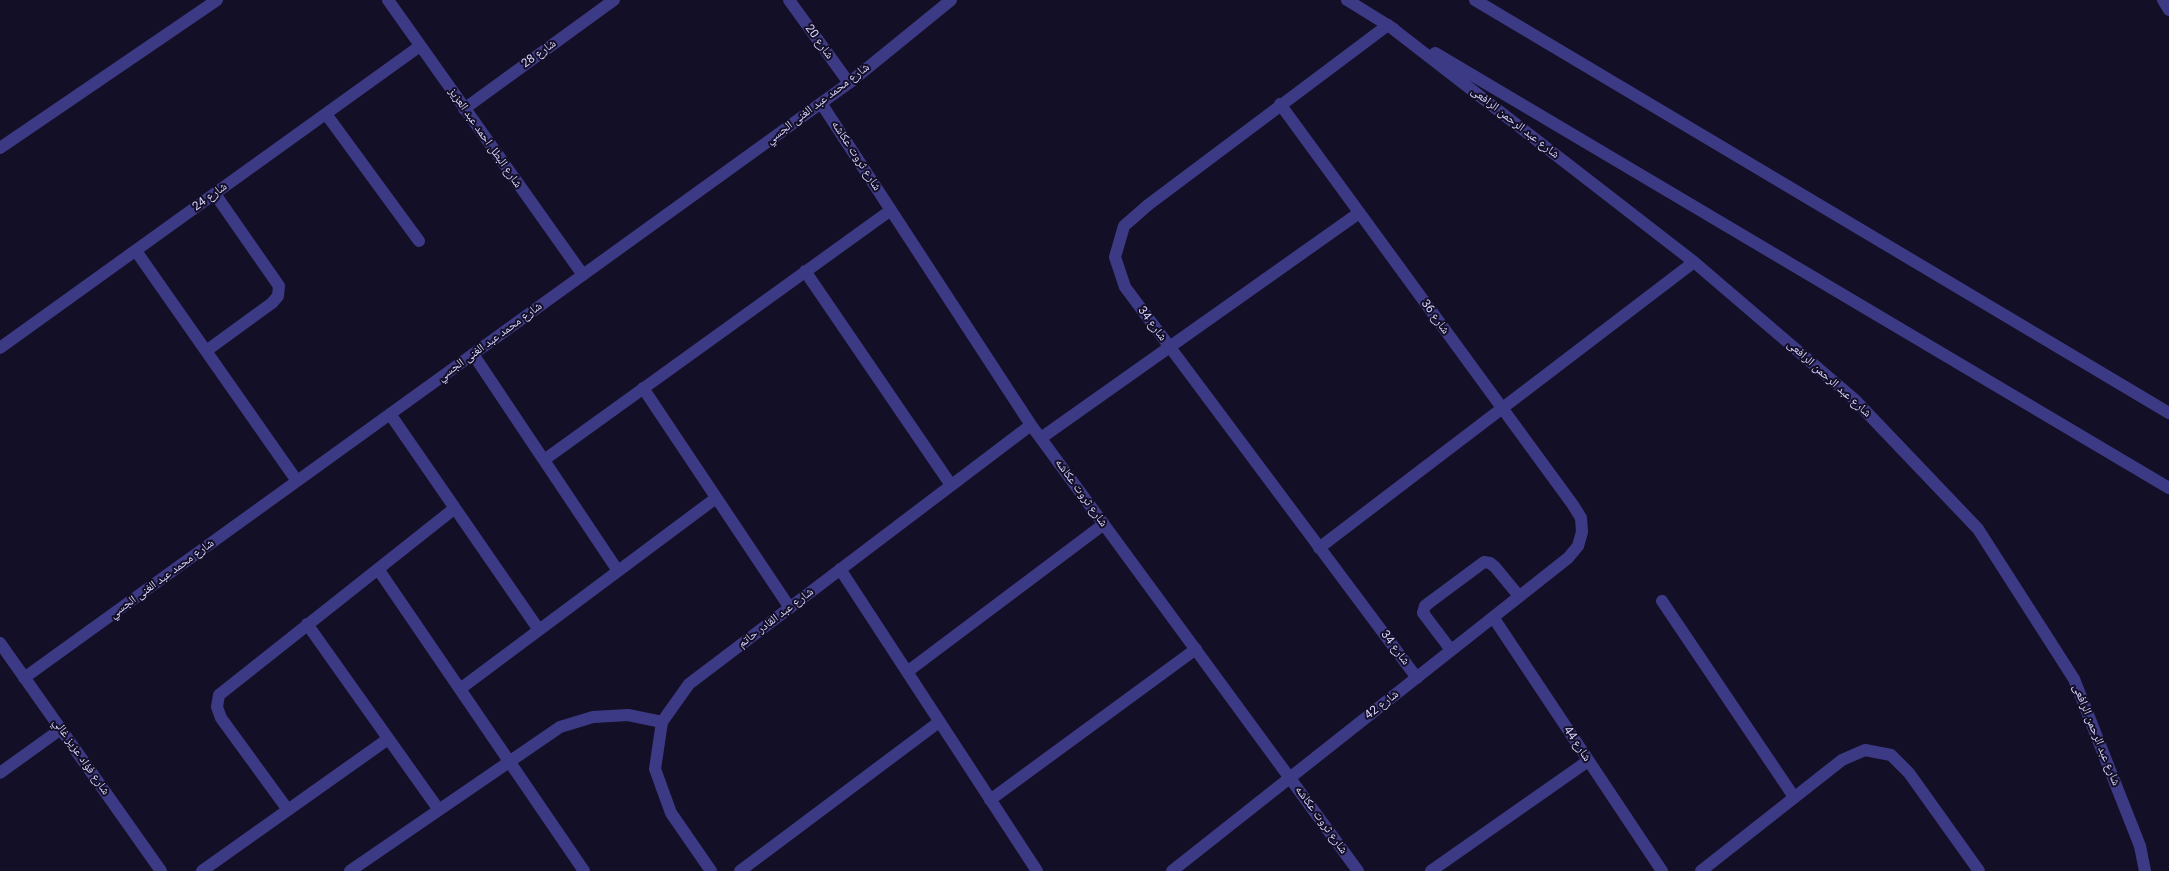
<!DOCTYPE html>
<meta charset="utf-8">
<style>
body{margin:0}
canvas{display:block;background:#130f26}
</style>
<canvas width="2169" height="871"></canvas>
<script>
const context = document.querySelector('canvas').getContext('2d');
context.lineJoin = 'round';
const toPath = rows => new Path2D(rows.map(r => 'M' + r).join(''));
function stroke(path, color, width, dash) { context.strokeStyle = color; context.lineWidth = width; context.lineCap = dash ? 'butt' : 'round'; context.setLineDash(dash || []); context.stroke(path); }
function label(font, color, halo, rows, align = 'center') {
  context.font = font + ' Roboto,"Noto Naskh Arabic",sans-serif'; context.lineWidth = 4; context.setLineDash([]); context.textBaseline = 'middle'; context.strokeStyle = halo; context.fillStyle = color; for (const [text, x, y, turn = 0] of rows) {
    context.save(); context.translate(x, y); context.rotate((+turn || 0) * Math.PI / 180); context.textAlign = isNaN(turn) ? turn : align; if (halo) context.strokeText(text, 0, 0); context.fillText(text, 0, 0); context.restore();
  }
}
stroke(toPath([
 [388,0,583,275],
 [789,0,849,83],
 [1347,0,1394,29],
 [1475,0,2169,413],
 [2163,0,2169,10],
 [1435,53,2169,488],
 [821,103,1031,425,1358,871],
 [464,109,614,0],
 [326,114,419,241],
 [0,148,217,0],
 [136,251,297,481],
 [805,271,951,485],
 [0,348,420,46],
 [206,351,272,303,278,296,279,286,215,194],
 [473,354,618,571],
 [643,388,790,608],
 [390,414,539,630],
 [1041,438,1359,213],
 [544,460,891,210],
 [1319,548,1694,262],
 [378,569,584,871],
 [840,569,1037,871],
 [1662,601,1794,797],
 [1493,617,1662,871],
 [307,624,439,810],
 [0,643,161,871],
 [1451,650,1423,613,1425,606,1430,602,1484,562,1490,563,1495,567,1519,596],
 [907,672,1104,524],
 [24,678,849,83,951,0],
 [1417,678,1125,287,1115,257,1124,226,1148,205,1388,25,1694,262,1854,399,1978,529,2074,679,2140,846,2145,871],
 [460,689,716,498],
 [0,773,61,729],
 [990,800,1196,649],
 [288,810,221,718,217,707,219,695,455,508],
 [202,871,388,739],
 [350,871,560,727,593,717,628,715,662,722],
 [711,871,671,813,655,769,662,722,689,684,1031,425],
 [740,871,939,722],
 [1172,871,1568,558,1578,546,1582,532,1581,518,1573,505,1280,104],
 [1431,871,1588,761],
 [1701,871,1842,760,1865,750,1891,755,1909,773,1979,871]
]), '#3d3a85', 12);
label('12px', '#d9d4ff', '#130f26', [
 ["شارع 20",819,42,54],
 ["شارع 28",539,54,-36],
 ["شارع محمد عبد الغنى الجسي",818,104,-37],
 ["شارع عبد الرحمن الرافعى",1515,123,38],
 ["شارع البطل احمد عبد العزيز",485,138,55],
 ["شارع ثروت عكاشه",856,156,57],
 ["شارع 24",210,197,-36],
 ["شارع 36",1435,317,54],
 ["شارع 34",1152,324,53],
 ["شارع محمد عبد الغنى الجسي",490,342,-36],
 ["شارع عبد الرحمن الرافعى",1829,379,42],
 ["شارع ثروت عكاشه",1081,493,54],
 ["شارع محمد عبد الغنى الجسي",162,579,-36],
 ["شارع عبد القادر حاتم",776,618,-37],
 ["شارع 34",1395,648,53],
 ["شارع 42",1382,705,-38],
 ["شارع عبد الرحمن الرافعى",2096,735,68],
 ["شارع 44",1577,744,56],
 ["شارع فؤاد عزيز غالي",81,757,55],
 ["شارع ثروت عكاشه",1321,820,54]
]);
</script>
